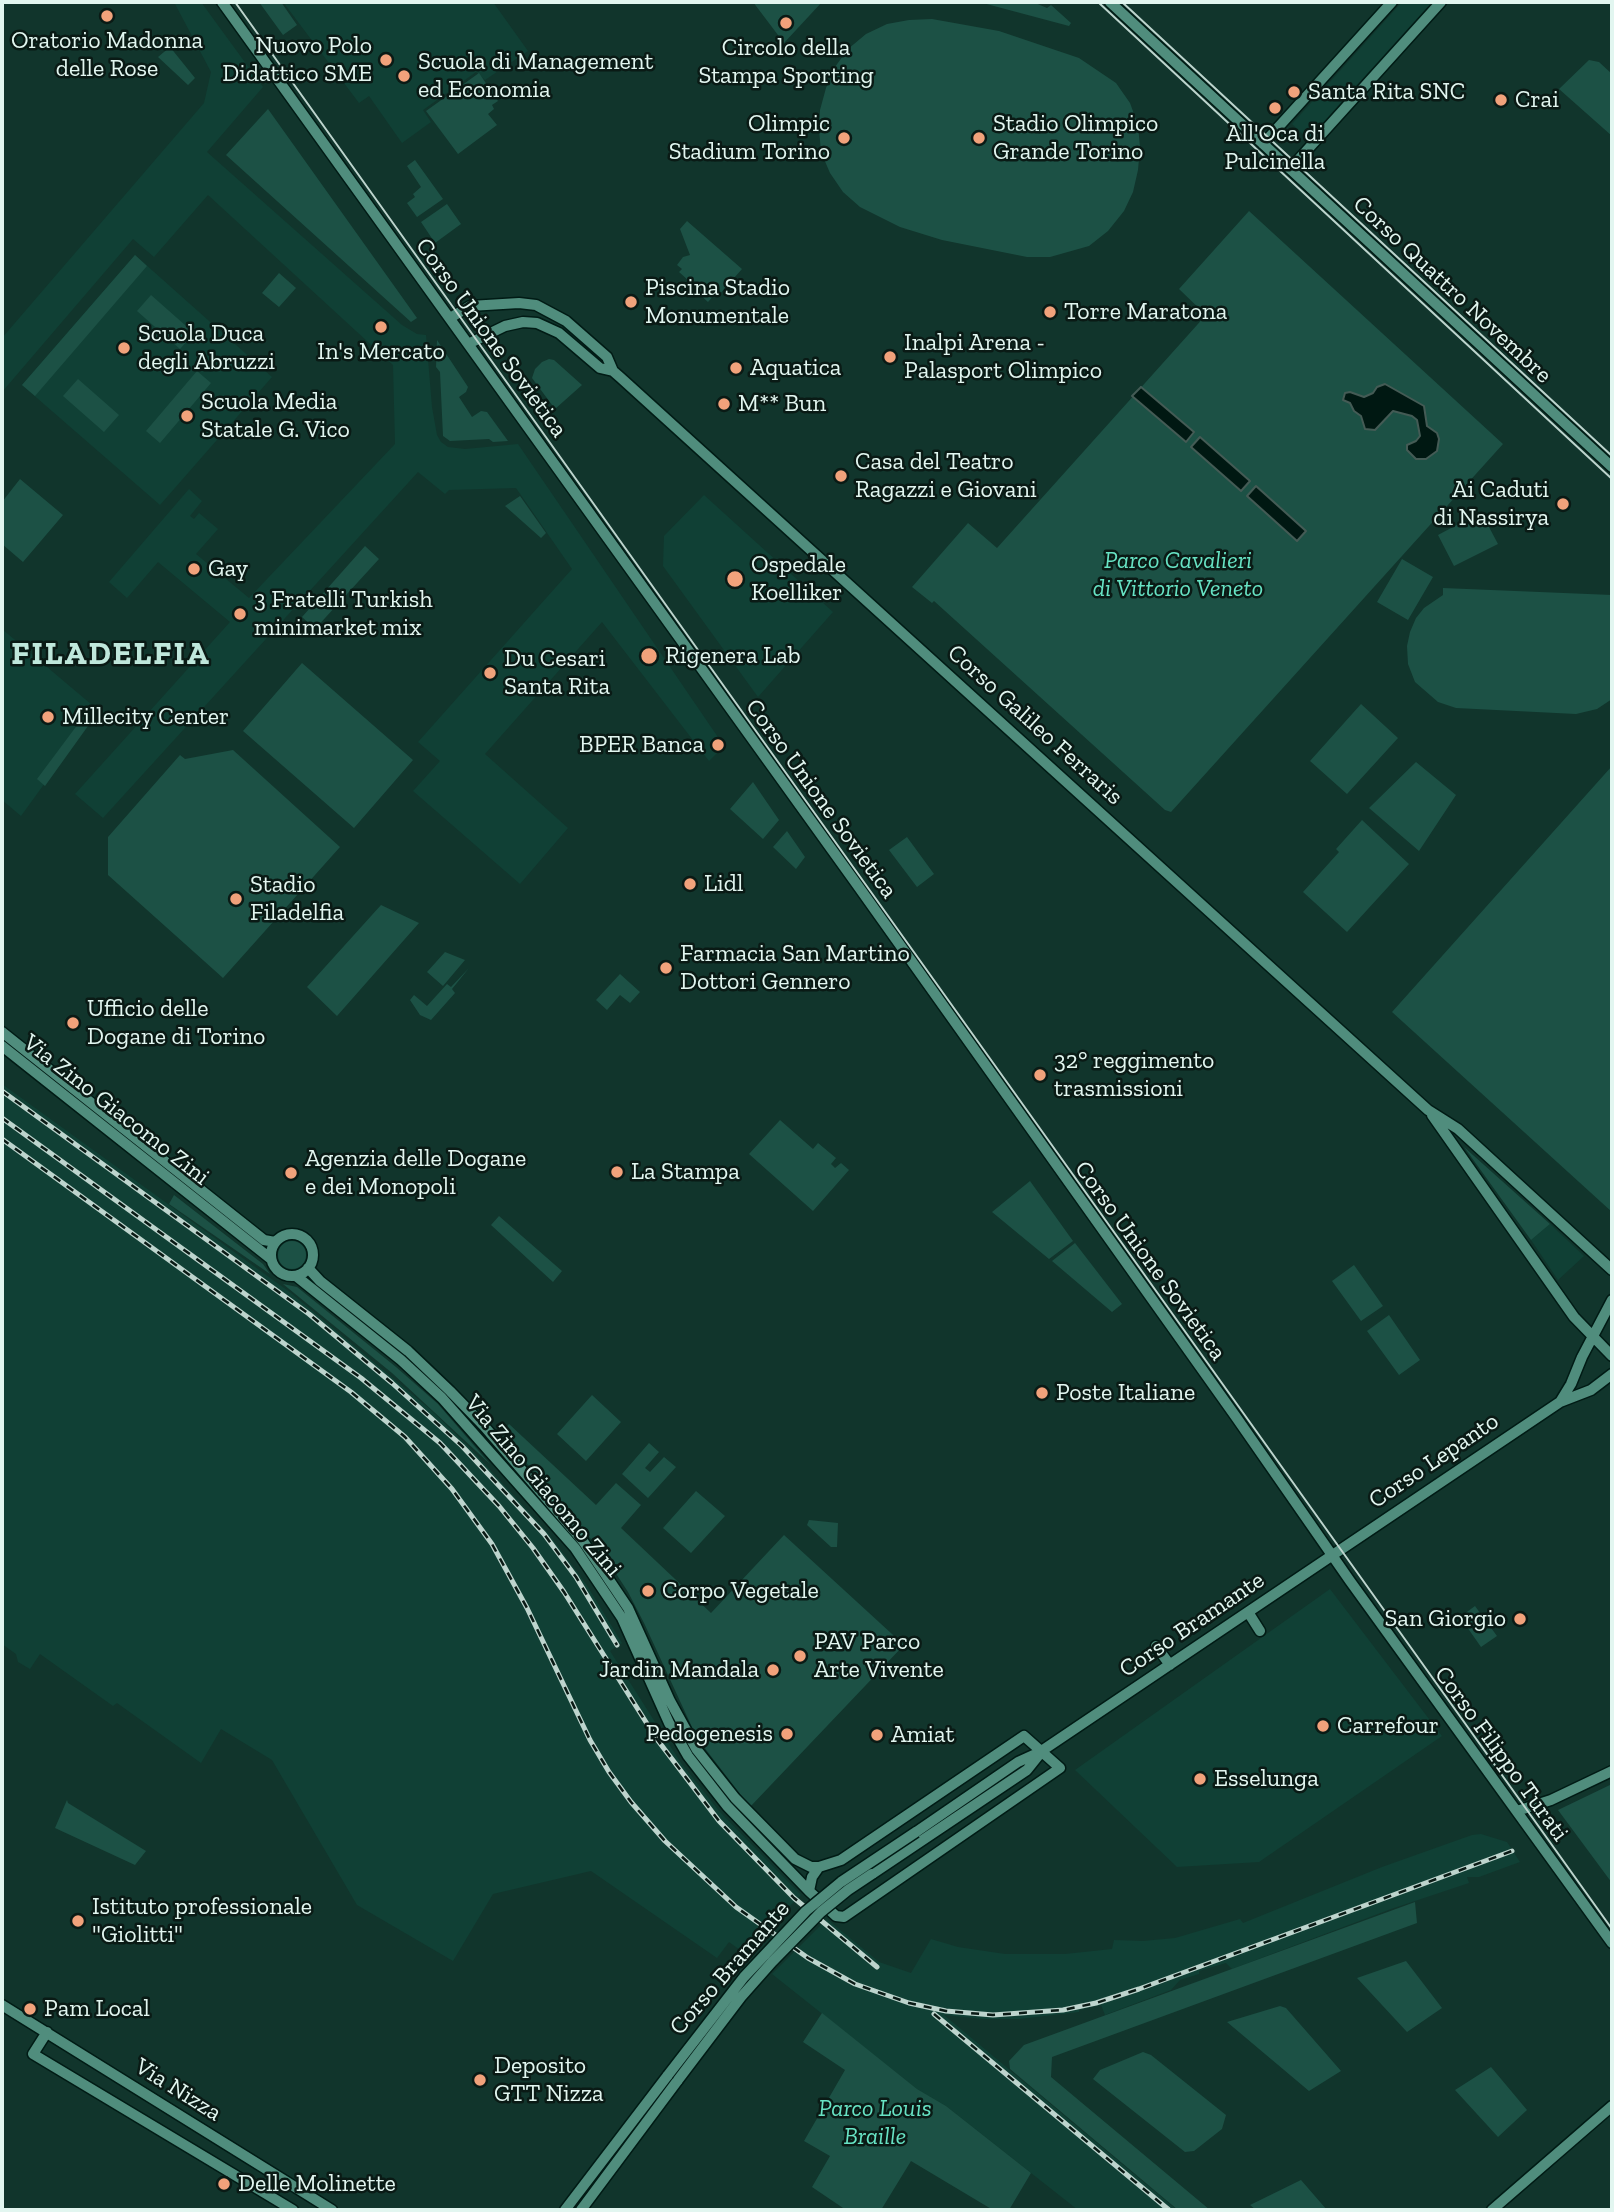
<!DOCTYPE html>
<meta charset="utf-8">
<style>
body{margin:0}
#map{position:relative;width:1614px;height:2212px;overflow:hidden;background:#11352c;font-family:"Zilla Slab",serif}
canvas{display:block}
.frame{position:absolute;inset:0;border:4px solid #e2f6f0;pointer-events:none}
</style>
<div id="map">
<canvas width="1614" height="2212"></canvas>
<div class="frame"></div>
</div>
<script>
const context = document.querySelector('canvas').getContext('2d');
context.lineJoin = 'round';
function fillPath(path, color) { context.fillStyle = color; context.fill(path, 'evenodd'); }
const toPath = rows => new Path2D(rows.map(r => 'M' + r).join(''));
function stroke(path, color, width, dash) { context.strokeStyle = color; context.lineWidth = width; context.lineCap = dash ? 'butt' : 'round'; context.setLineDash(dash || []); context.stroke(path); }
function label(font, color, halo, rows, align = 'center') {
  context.font = font + ' "Zilla Slab",serif'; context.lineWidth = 5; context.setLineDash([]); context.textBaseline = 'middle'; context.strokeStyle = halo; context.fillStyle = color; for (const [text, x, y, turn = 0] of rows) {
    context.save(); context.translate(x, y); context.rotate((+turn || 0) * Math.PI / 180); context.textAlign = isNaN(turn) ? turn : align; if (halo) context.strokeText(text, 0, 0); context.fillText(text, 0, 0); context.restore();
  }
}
fillPath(toPath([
 [174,2,201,2,263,87,207,152,402,325,417,334,426,335,432,407,437,435,441,442,448,447,465,449,518,444,724,746,709,761,602,622,485,754,568,828,520,884,413,791,440,761,418,742,572,569,516,488,449,490,445,494,418,472,103,818,75,794,230,622,158,562,127,598,109,582,189,489,202,501,190,516,194,519,199,513,218,529,196,554,249,598,395,444,393,365,208,195,154,257,133,239,2,392,2,338,204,103,211,72],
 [283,2,493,2,528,51,485,80,476,72,423,110,431,122,402,143,369,96,359,103],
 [1402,2,1432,2,1308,139,1292,124],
 [135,255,272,377,160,505,22,385],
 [704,495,833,612,758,697,663,566,664,536],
 [2,629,98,710,21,816,2,800],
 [2,1084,291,1293,431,1410,469,1447,548,1533,586,1584,622,1643,610,1651,681,1763,720,1812,801,1895,743,1952,729,1942,717,1958,591,1871,493,1894,453,1961,357,1905,272,1760,221,1729,201,1763,117,1703,113,1706,40,1654,30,1669,18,1662,16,1654,2,1644],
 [1550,1224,1584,1256,1558,1280,1531,1240],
 [1330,1589,1442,1736,1259,1862,1177,1867,1075,1770],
 [1481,1834,1507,1842,1520,1862,1479,1877,1467,1877,1469,1883,1391,1909,1232,1969,1226,1963,1199,1971,1199,1974,1180,1980,1171,1990,1105,2015,1101,2005,1079,2010,1079,2012,1019,2019,983,2019,944,2015,1177,2210,1078,2210,946,2106,917,2089,772,1974,827,1919,879,1962,911,1973,931,1939,958,1947,1005,1954,1065,1954,1112,1949,1114,1940,1143,1941,1175,1938,1240,1919,1243,1923,1382,1867,1472,1835]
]), '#104035');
fillPath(toPath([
 [259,2,281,2,297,25,283,35],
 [753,2,822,2,784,43],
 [979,2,1033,2,1047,8,1051,5,1071,23,1069,26],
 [932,19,999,31,1079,58,1116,83,1130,103,1138,125,1140,147,1138,170,1133,192,1124,211,1108,231,1089,246,1050,257,1027,257,942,240,900,227,860,207,843,192,830,173,821,152,819,129,820,110,826,88,835,67,848,49,866,34,887,24,909,20],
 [170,47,195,78,188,85,158,57],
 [1589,60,1599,62,1612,74,1612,136,1559,89],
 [479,73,498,101,492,105,494,109,488,114,497,125,458,154,426,111],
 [268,109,417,318,411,322,226,155],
 [415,160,443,199,417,217,407,203,415,197,413,194,421,187,407,166],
 [447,204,461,224,435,243,421,222],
 [1249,211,1503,444,1171,812,1165,810,934,601,932,603,912,587,968,523,997,548,1206,315,1179,289],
 [687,221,742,269,718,296,715,294,708,302,698,293,699,290,679,272,682,269,677,265,683,257,690,255,680,229],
 [135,255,147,266,35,396,22,385],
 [279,273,296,288,279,307,262,293],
 [151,295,194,333,180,349,137,311],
 [437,340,468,387,466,392,459,397,472,417,481,411,487,412,508,441,493,442,489,439,450,441,443,436,440,372,436,367],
 [549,359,554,360,582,385,555,409,532,378,535,369,542,362],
 [197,371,211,383,160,443,146,431],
 [78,379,119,415,104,432,63,396],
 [20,479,63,515,23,562,2,544,2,502],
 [520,496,546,533,541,538,505,506],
 [1481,512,1498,544,1454,566,1438,535],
 [365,546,379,559,315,629,302,617],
 [1402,559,1433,577,1408,620,1377,602],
 [1443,588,1612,595,1612,699,1597,709,1576,714,1456,708,1438,702,1415,682,1408,664,1407,646,1410,632,1416,618,1424,608,1443,595],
 [302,663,413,760,354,828,243,731],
 [1361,704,1398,738,1347,794,1310,761],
 [81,720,88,726,45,786,37,779],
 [233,750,340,847,223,978,108,875,108,837,180,755,185,759],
 [1416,762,1456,795,1419,851,1369,808],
 [1612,766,1612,1212,1392,1012],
 [753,782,779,820,763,839,730,809],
 [1362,820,1409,864,1347,932,1303,892,1339,852,1336,849],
 [787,831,805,857,796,869,773,847],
 [907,837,934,874,917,887,889,850],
 [381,905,419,923,337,1016,307,987],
 [445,952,465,960,443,986,427,972],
 [469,968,452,989,455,993,431,1020,420,1015,410,1000,414,995,427,1006,447,984,451,987],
 [620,974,640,992,630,1003,620,995,607,1010,596,1000],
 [780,1120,813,1149,818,1143,836,1158,831,1164,835,1168,841,1163,849,1170,813,1211,749,1154],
 [1464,1147,1550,1224,1531,1240],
 [1030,1181,1073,1241,1049,1259,992,1212],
 [174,1195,263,1264,270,1274,169,1204],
 [499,1216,562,1271,553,1282,491,1225],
 '278 1255a14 14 0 1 1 28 0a14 14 0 1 1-28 0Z',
 [1075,1243,1122,1304,1112,1312,1052,1261],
 [1354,1265,1383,1306,1361,1321,1332,1281],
 [283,1284,297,1287,396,1367,438,1404,490,1464,392,1373],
 [1389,1315,1420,1360,1399,1375,1367,1331],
 [592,1395,621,1422,586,1461,557,1434],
 [509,1424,596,1505,616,1483,641,1505,621,1528,711,1613,784,1535,904,1645,750,1807,697,1738,644,1623,628,1592,602,1552,501,1433],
 [649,1443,659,1452,645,1468,650,1472,664,1457,676,1467,648,1498,622,1474],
 [696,1491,725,1516,691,1553,663,1528],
 [809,1520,838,1523,837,1547,831,1547,807,1525],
 [1475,1606,1497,1636,1481,1647,1460,1617],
 [1612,1784,1612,1883,1558,1810],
 [67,1800,68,1803,146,1851,135,1865,55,1828],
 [1415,1902,1417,1923,1052,2057,1051,2077,1210,2210,1178,2210,1010,2069,1009,2061,1024,2045],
 [1406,1961,1442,2008,1407,2032,1357,1978],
 [1280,2006,1286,2008,1341,2071,1309,2091,1227,2022],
 [822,2013,917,2089,946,2106,1031,2173,1009,2210,993,2210,911,2161,881,2210,846,2210,812,2187,830,2156,804,2141,845,2070,803,2042],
 [1143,2052,1151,2055,1226,2115,1222,2129,1194,2151,1185,2152,1093,2079,1100,2070],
 [1491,2067,1527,2110,1498,2137,1455,2090],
 [1301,2180,1327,2210,1256,2210,1250,2205]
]), '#1c5145');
const water = toPath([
 [1385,384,1424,406,1427,426,1437,433,1439,439,1437,451,1426,459,1416,459,1407,450,1407,445,1416,441,1420,436,1417,420,1412,416,1393,411,1375,430,1365,429,1361,416,1354,411,1350,403,1343,400,1345,393,1350,392,1364,397,1373,393,1377,387,1385,384],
 [1141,387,1194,432,1186,442,1132,396,1141,387],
 [1200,437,1250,481,1241,491,1191,447,1200,437],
 [1256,486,1306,531,1297,541,1247,496,1256,486]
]);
fillPath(water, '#001812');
stroke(water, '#445b55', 2);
const secondary = toPath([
 [222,2,858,886,1236,1417,1350,1581,1612,1943],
 [1110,2,1612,467],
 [1263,144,1392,2],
 [1290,169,1441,2],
 [450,318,470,306,519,303,536,305,566,321,607,357,613,371,621,378,1428,1110,1458,1129,1612,1270],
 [468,344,505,326,523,322,537,323,559,333,600,368,613,371],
 [2,1032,264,1240,275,1242],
 [2,1046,271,1259],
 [1432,1115,1574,1317,1612,1356],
 '271 1255a21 21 0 1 1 42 0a21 21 0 1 1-42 0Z',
 [296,1276,401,1360,442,1398,575,1548,622,1618,669,1723,688,1756,727,1806,809,1891,836,1916,844,1917,1060,1768,1024,1736,841,1860,819,1867,811,1867,795,1859,735,1798,697,1750,670,1701,628,1608,583,1541,484,1426,450,1391,408,1351,320,1281,308,1268],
 [1560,1402,1571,1384,1582,1357,1612,1300],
 [1248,1612,1260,1631],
 [1156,1646,1170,1665],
 [1517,1811,1551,1800,1612,1771],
 [916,1832,1018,1762,1040,1752,1560,1402,1591,1390,1612,1374],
 [872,1874,1027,1770,1039,1755],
 [809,1891,812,1877,819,1867],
 [2,2005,332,2210],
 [47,2032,33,2054,293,2210],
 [565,2210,668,2075],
 [581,2210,678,2080],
 [1492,2210,1612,2106]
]);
stroke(secondary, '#011b15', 13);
stroke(secondary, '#508d7d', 10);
stroke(toPath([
 [235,2,1612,1929],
 [1098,2,1612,479],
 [1122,2,1612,456]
]), '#bdd4cd', 2);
const rail = toPath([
 [2,1091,309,1314,392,1383,462,1446,544,1534,576,1577,617,1645],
 [2,1118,361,1378,440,1443,499,1506,533,1548,564,1592,656,1738,719,1821,794,1898,877,1967],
 [2,1139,351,1392,405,1437,452,1489,492,1544,527,1608,590,1740,609,1772,631,1802,665,1841,736,1907,808,1958,855,1984,909,2003,946,2011,993,2015,1063,2010,1096,2003,1139,1989,1512,1851],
 [934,2014,1169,2210]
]);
stroke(rail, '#bdd4cd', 5);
stroke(rail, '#0a1a15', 2.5, [8]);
const secondaryBridge = toPath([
 [668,2075,744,1977,806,1911,841,1882,916,1832],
 [678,2080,741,1997,772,1962,821,1912,848,1890,872,1874]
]);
stroke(secondaryBridge, '#011b15', 13, []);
stroke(secondaryBridge, '#508d7d', 10);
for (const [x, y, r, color] of [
 [107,16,7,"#f1a27b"],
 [786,23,7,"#f1a27b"],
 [386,60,7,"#f1a27b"],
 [404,76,7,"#f1a27b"],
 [1294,92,7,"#f1a27b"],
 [1501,100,7,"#f1a27b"],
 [1275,108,7,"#f1a27b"],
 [844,138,7,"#f1a27b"],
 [979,138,7,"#f1a27b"],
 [631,302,7,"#f1a27b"],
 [1050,312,7,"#f1a27b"],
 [381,327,7,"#f1a27b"],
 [124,348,7,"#f1a27b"],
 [890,357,7,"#f1a27b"],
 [736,368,7,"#f1a27b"],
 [724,404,7,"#f1a27b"],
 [187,416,7,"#f1a27b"],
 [841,476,7,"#f1a27b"],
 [1563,504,7,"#f1a27b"],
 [194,569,7,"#f1a27b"],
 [735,579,9,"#f1a27b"],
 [240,614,7,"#f1a27b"],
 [649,656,9,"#f1a27b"],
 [490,673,7,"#f1a27b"],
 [48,717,7,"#f1a27b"],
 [718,745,7,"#f1a27b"],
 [690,884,7,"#f1a27b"],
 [236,899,7,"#f1a27b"],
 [666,968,7,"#f1a27b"],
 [73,1023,7,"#f1a27b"],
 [1040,1075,7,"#f1a27b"],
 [617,1172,7,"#f1a27b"],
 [291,1173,7,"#f1a27b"],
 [1042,1393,7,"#f1a27b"],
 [648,1591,7,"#f1a27b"],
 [1520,1619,7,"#f1a27b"],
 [800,1656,7,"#f1a27b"],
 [773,1670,7,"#f1a27b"],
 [1323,1726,7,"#f1a27b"],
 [787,1734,7,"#f1a27b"],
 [877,1735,7,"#f1a27b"],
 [1200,1779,7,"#f1a27b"],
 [78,1921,7,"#f1a27b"],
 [30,2009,7,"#f1a27b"],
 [480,2080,7,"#f1a27b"],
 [224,2184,7,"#f1a27b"]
]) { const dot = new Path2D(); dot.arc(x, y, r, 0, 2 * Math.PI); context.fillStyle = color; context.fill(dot); stroke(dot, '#0a1a15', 2.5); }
label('24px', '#e2f6f0', '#0a1a15', [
 ["Oratorio Madonna",107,41,"center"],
 ["delle Rose",107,69,"center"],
 ["Nuovo Polo",372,46,"right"],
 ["Didattico SME",372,74,"right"],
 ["Circolo della",786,48,"center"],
 ["Stampa Sporting",786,76,"center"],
 ["Scuola di Management",418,62],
 ["ed Economia",418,90],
 ["Santa Rita SNC",1308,92],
 ["Crai",1515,100],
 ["Olimpic",830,124,"right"],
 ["Stadium Torino",830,152,"right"],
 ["Stadio Olimpico",993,124],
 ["Grande Torino",993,152],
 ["All'Oca di",1275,134,"center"],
 ["Pulcinella",1275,162,"center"],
 ["Piscina Stadio",645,288],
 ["Monumentale",645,316],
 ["Torre Maratona",1064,312],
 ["Scuola Duca",138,334],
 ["degli Abruzzi",138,362],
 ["Inalpi Arena -",904,343],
 ["Palasport Olimpico",904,371],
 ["In's Mercato",381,352,"center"],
 ["Aquatica",750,368],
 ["Scuola Media",201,402],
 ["Statale G. Vico",201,430],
 ["M** Bun",738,404],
 ["Casa del Teatro",855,462],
 ["Ragazzi e Giovani",855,490],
 ["Ai Caduti",1549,490,"right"],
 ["di Nassirya",1549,518,"right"],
 ["Ospedale",751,565],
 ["Koelliker",751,593],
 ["Gay",208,569],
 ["3 Fratelli Turkish",254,600],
 ["minimarket mix",254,628],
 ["Rigenera Lab",665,656],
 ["Du Cesari",504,659],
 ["Santa Rita",504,687],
 ["Millecity Center",62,717],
 ["BPER Banca",704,745,"right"],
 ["Lidl",704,884],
 ["Stadio",250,885],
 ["Filadelfia",250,913],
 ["Farmacia San Martino",680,954],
 ["Dottori Gennero",680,982],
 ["Ufficio delle",87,1009],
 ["Dogane di Torino",87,1037],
 ["32° reggimento",1054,1061],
 ["trasmissioni",1054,1089],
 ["Agenzia delle Dogane",305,1159],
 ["e dei Monopoli",305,1187],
 ["La Stampa",631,1172],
 ["Poste Italiane",1056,1393],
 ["Corpo Vegetale",662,1591],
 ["San Giorgio",1506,1619,"right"],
 ["PAV Parco",814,1642],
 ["Arte Vivente",814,1670],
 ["Jardin Mandala",759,1670,"right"],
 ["Carrefour",1337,1726],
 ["Pedogenesis",773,1734,"right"],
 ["Amiat",891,1735],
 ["Esselunga",1214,1779],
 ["Istituto professionale",92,1907],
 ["\"Giolitti\"",92,1935],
 ["Pam Local",44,2009],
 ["Deposito",494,2066],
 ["GTT Nizza",494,2094],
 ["Delle Molinette",238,2184]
], 'left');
label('24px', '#e2f6f0', '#0a1a15', [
 ["Corso Quattro Novembre",1452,290,43],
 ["Corso Unione Sovietica",491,338,54],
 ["Corso Galileo Ferraris",1035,725,42],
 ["Corso Unione Sovietica",821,799,54],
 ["Via Zino Giacomo Zini",116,1110,38],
 ["Corso Unione Sovietica",1150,1261,54],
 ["Corso Lepanto",1434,1461,-34],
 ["Via Zino Giacomo Zini",543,1486,50],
 ["Corso Bramante",1192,1625,-34],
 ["Corso Filippo Turati",1501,1754,54],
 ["Corso Bramante",730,1968,-49],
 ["Via Nizza",178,2090,32]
]);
label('italic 24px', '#67e3c4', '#0a1a15', [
 ["Parco Cavalieri",1178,561],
 ["di Vittorio Veneto",1178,589],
 ["Parco Louis",875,2109],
 ["Braille",875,2137]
]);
context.letterSpacing = '2px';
label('bold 32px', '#bfe7db', '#0a1a15', [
 ["FILADELFIA",111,655]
]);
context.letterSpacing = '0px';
</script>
